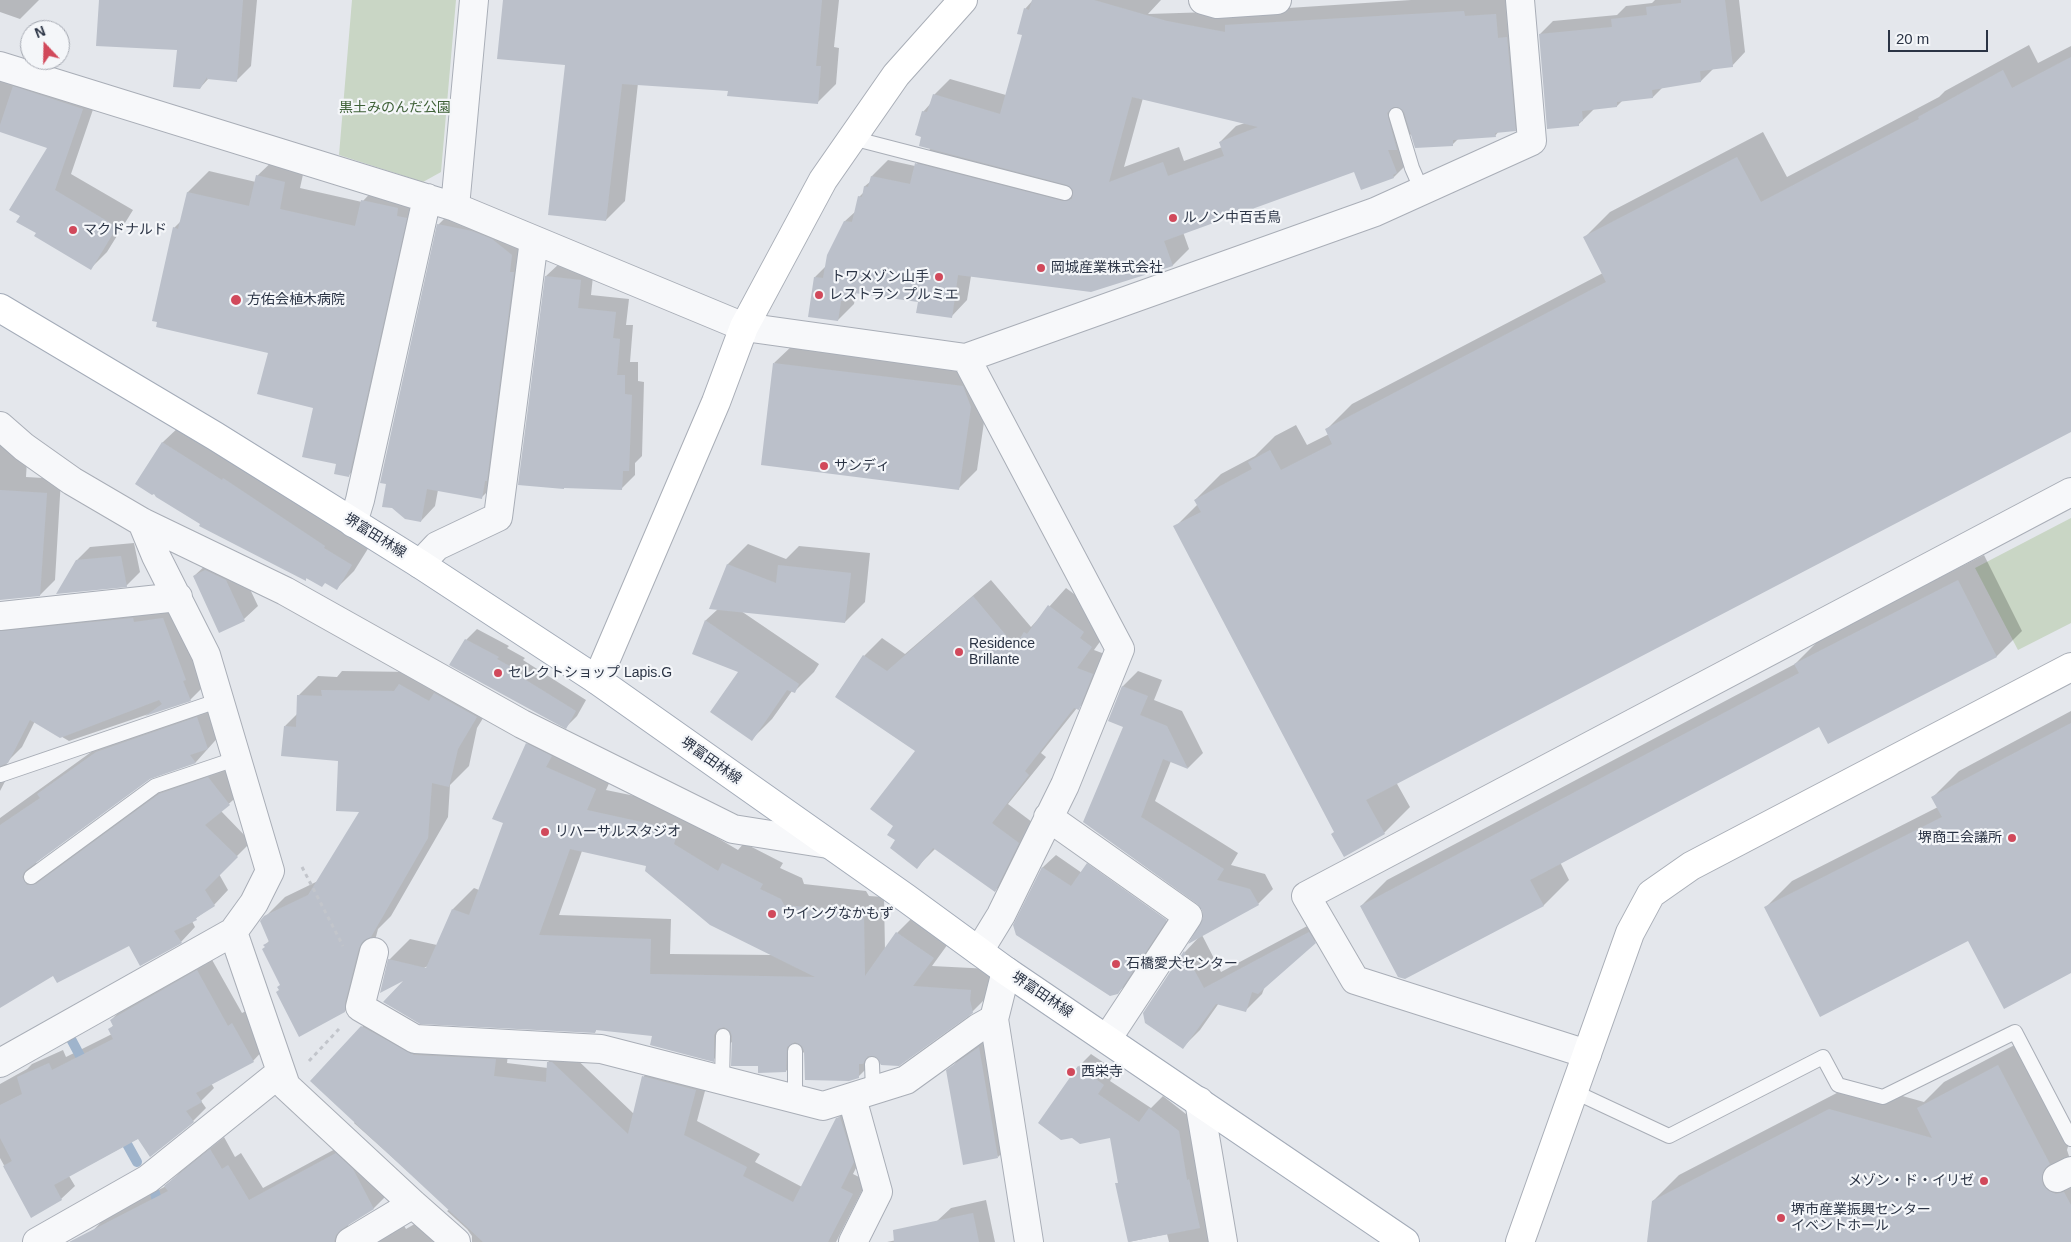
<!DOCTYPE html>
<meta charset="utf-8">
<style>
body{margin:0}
#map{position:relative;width:2071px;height:1242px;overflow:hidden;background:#e4e7ec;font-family:Arial,sans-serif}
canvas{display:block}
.north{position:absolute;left:20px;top:20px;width:50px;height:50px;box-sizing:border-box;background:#f4f6f9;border:1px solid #a4a8b1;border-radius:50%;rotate:339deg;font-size:14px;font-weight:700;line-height:20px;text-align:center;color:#2b3445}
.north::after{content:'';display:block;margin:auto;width:18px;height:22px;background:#d1495b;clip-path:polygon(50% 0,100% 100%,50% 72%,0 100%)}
.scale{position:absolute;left:1888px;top:30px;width:100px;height:22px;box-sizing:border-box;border:2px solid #2b3445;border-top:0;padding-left:6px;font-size:15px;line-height:18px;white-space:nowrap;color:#2b3445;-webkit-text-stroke:4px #f4f6f9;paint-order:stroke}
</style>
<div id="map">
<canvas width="2071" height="1242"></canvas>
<div class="north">N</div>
<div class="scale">20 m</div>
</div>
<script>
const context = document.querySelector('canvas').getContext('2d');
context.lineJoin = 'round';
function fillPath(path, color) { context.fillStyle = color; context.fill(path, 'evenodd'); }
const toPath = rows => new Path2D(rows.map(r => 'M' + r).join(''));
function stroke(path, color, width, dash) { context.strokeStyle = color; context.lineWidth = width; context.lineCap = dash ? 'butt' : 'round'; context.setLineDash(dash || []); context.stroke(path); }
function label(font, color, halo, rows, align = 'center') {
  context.font = font + ' Arial,"Noto Sans JP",sans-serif'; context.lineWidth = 4.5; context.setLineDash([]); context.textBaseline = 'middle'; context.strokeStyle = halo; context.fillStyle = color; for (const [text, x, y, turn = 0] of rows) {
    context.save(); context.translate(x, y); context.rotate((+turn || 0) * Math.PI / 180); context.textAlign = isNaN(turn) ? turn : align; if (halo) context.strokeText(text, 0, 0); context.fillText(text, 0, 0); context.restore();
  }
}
fillPath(toPath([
 [352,0,456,0,441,172,423,182,339,155],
 [2071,518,2071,623,2018,650,1975,568]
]), '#c9d6c5');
fillPath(toPath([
 [0,0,39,0,20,19,0,12],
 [100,0,257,0,251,66,236,81,209,78,200,88,178,49],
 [504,0,839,0,834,47,839,48,836,84,817,103,729,90,638,83,625,201,606,220,567,64],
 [1033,0,1161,0,1148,14,1242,11,1411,0,1512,0,1530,115,1514,131,1499,131,1495,136,1459,138,1452,145,1412,133,1406,139,1410,161,1394,177,1355,170,1183,232,1189,249,1173,265,1091,291,971,276,967,300,951,317,919,301,856,292,854,304,838,320,815,277,826,266,845,221,856,211,859,197,864,192,865,186,871,181,872,176,888,160,915,166,931,148,922,136,923,112,931,103,934,95,950,79,1006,95,1023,34,1025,9],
 [1143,98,1245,123,1236,126,1220,142,1222,147,1184,161,1179,147,1124,167],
 [1655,0,1739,0,1745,52,1732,66,1714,68,1701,81,1663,87,1653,97,1623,100,1617,106,1594,109,1579,124,1540,34,1553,21,1617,15,1626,6,1652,3],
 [2029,45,2038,63,2071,46,2071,430,1396,782,1410,807,1384,833,1335,832,1175,527,1198,504,1195,500,1221,474,1255,456,1275,436,1296,425,1307,445,1329,434,1326,430,1352,404,1603,273,1585,237,1610,212,1763,132,1787,177,1939,97,1945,91],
 [0,78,99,92,71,174,133,210,107,252,91,268,36,236,49,147,0,131],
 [279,155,306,161,300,188,362,202,383,180,419,187,370,454,349,475,338,463,315,408,174,228,182,220,188,192,209,171,256,182,257,176],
 [453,210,526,240,496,483,481,498,438,490,435,506,421,521,438,225],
 [560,263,594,267,591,295,629,299,626,325,633,325,630,362,638,362,638,381,644,382,642,456,635,463,635,475,621,489,546,276],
 [793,345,981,368,989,388,977,470,959,488,774,363],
 [0,425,28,444,26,477,61,479,55,580,40,595,0,599],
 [181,425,341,528,340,531,369,547,354,571,337,588,325,582,307,577,306,579,202,524,155,492,137,484,163,442],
 [134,543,140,572,126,586,77,560,90,547],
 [748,544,786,559,799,546,870,553,865,602,845,622,741,611,819,664,814,672,794,692,792,691,772,719,752,739,740,671,694,654,706,620,718,609,711,608,728,564],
 [1984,555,2022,631,1997,656,1829,742,1820,725,1560,862,1569,880,1544,905,1404,978,1361,906,1387,880,1795,664,1821,638],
 [208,563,239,566,258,606,244,619,220,631,194,576],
 [991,580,1031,627,1066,588,1101,614,1109,629,1094,650,1110,656,1096,691,1078,708,1077,708,1041,753,1046,757,1008,804,1036,825,1012,873,995,891,936,848,917,867,897,840,895,826,917,751,836,696,864,656,882,638,905,654],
 [177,604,205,685,190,700,69,741,35,721,22,747,6,763,12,768,0,791,0,606],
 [477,629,509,646,507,648,525,658,523,660,586,700,577,716,566,727,466,640],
 [342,671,412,672,496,697,477,728,469,766,450,785,448,817,391,916,378,929,364,983,365,991,345,1011,280,990,281,984,265,945,270,940,265,917,285,897,318,881,361,811,339,760,285,726,298,713,298,696,318,676,337,677],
 [1138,671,1162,680,1154,700,1182,711,1203,753,1188,768,1171,761,1155,801,1238,853,1231,865,1265,874,1273,889,1258,904,1202,935,1221,972,1326,916,1332,925,1265,986,1262,994,1245,1011,1219,1003,1200,1030,1183,1047,1144,1013,1185,952,1198,938,1205,918,1203,909,1198,903,1084,822,1124,726,1109,720,1123,686],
 [211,703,222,733,196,762,149,778,38,860,36,863,42,871,175,780,223,763,244,790,221,811,251,842,219,874,228,890,214,905,192,921,195,927,181,942,129,945,54,974,0,1006,0,818,94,750],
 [2071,711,2071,972,1969,940,1766,907,1792,881,1938,807,1933,797,1959,771],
 [548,723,616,768,606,790,698,809,694,824,738,850,744,843,783,863,780,868,802,878,804,884,866,891,869,896,884,897,885,950,897,933,918,912,953,937,932,966,991,969,993,991,972,1012,878,1057,858,1077,804,1052,786,1071,759,1065,733,1041,713,1060,654,1035,597,1029,595,1032,408,977,389,960,410,939,437,945,453,909,474,888,479,890,504,823,527,744],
 [582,851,648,865,774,955,670,954,671,919,559,915],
 [428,966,424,975,416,972],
 [1100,852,1178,907,1169,920,1089,863],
 [1056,855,1082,873,1088,866,1168,922,1130,981,1117,993,1014,925,1043,867],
 [211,958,242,1013,246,1011,266,1047,253,1061,211,1083,214,1088,201,1101,206,1108,193,1121,139,1138,69,1176,75,1186,61,1199,32,1216,0,1158,0,1084,27,1069,32,1064,63,1050,66,1057,112,1034,110,1029,114,1025,111,1020,124,1007],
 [376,1013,427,1042,509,1046,507,1063,548,1068,548,1062,562,1049,566,1049,634,1114,644,1076,657,1063,709,1076,697,1121,760,1154,755,1162,802,1187,837,1119,851,1105,866,1148,853,1174,867,1181,836,1242,472,1242,472,1236,467,1229,447,1211,450,1209,354,1123,356,1120,362,1027],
 [992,1035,1011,1144,998,1157,948,1071,961,1057],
 [2024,1040,2069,1143,2067,1150,2071,1162,2071,1242,1648,1242,1653,1201,1679,1175,1856,1083,1924,1102,1944,1082],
 [1091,1054,1116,1071,1110,1081,1151,1108,1163,1096,1191,1118,1217,1242,1169,1242,1167,1234,1129,1242,1117,1184,1119,1181,1111,1137,1078,1067],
 [224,1137,235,1157,241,1153,263,1188,350,1141,387,1195,374,1208,349,1223,347,1229,355,1242,82,1242,105,1218,166,1186,179,1173],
 [986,1200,995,1242,887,1242,939,1231,937,1221,951,1208],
 [430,1215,462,1242,373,1242,403,1224,406,1229]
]), '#0003');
stroke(toPath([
 [71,1039,86,1067],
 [122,1135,137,1162],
 [155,1193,159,1210]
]), '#9fb4cc', 10);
fillPath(toPath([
 [99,0,243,0,237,82,207,79,207,77,200,89,173,87,177,50,96,46],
 [503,0,822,0,816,66,821,66,818,104,727,96,728,91,622,84,606,221,548,215,565,65,497,59],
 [1032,0,1094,0,1167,21,1225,32,1225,25,1464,11,1465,16,1496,14,1498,38,1507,37,1516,131,1495,133,1496,137,1453,140,1453,146,1415,148,1404,112,1398,107,1394,107,1387,113,1397,150,1388,150,1397,173,1393,175,1394,178,1361,190,1354,172,1164,241,1173,266,1091,292,958,275,952,318,916,313,918,302,847,292,845,301,841,301,838,321,808,317,814,277,823,278,827,255,844,221,852,222,858,196,862,197,864,186,868,187,871,176,910,184,915,163,1063,201,1072,199,1073,190,1067,185,919,146,921,137,915,135,922,111,927,112,933,94,1000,114,1022,35,1017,34,1024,8,1029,10],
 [1132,97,1258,127,1219,142,1224,156,1168,176,1163,162,1109,182],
 [1681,0,1725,0,1733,67,1700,71,1701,82,1652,90,1653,98,1617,102,1617,107,1582,111,1583,121,1579,122,1579,126,1547,129,1539,34,1612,27,1611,19,1647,15,1646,7,1681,3],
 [2071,57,2071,432,1366,800,1385,834,1344,857,1331,834,1334,832,1173,526,1201,512,1194,500,1252,469,1248,462,1270,450,1281,470,1332,444,1325,429,1606,282,1583,237,1737,157,1761,202,1919,119,1918,117,2003,70,2012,88],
 [13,86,83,109,55,190,117,227,91,270,34,236,36,233,16,222,20,216,9,210,47,148,0,132,0,125],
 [256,175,285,182,280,209,355,226,361,200,398,208,397,216,407,218,349,477,334,474,336,464,302,457,313,408,257,394,268,353,156,327,157,322,152,321,173,227,178,229,187,192,249,206],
 [437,224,472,231,492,239,512,255,510,272,514,272,487,481,485,481,482,499,427,489,421,522,405,519,392,508,382,507,386,484,380,483],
 [545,276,581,280,578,308,616,312,613,338,620,339,617,375,625,375,625,394,632,395,629,471,623,471,622,490,564,488,564,489,518,485],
 [773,363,963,386,971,407,959,490,761,465],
 [162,442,222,480,223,478,325,546,324,548,352,565,337,590,325,583,322,587,306,578,306,581,199,526,200,524,156,497,154,494,152,495,135,484],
 [0,490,47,493,40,596,0,600],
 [121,556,127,587,56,594,76,560],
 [727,564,776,583,778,565,851,573,845,623,709,609],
 [205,570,226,580,245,621,219,633,193,576],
 [1958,580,1997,657,1828,744,1819,727,1530,880,1544,906,1405,979,1398,977,1360,906,1799,673,1794,664],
 [973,596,1015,646,1024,632,1027,634,1048,605,1084,632,1080,638,1092,647,1077,668,1093,674,1079,710,1074,708,1025,771,1029,775,992,823,1019,843,995,892,933,848,917,869,890,848,895,840,887,835,893,826,870,809,915,751,835,697,863,655,887,671],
 [133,618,134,622,163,618,186,680,183,681,191,701,145,716,162,704,159,700,60,738,30,720,8,763,0,766,0,631],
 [705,620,799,684,795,693,787,690,752,741,710,712,738,672,692,654],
 [465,639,499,657,497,659,515,669,513,672,576,711,566,729,449,665],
 [399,684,429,701,434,693,477,717,458,749,449,787,432,783,428,838,371,937,363,941,359,948,345,1003,345,1012,299,1037,276,992,279,990,277,987,280,985,262,949,265,947,263,945,269,942,260,921,264,916,308,895,359,812,336,811,338,761,281,756,284,726,296,727,297,695,322,696,321,690,394,691],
 [1122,686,1148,696,1140,715,1167,726,1188,769,1163,759,1141,817,1224,869,1217,880,1250,889,1259,905,1188,944,1203,918,1202,910,1197,904,1083,822,1123,727,1108,721],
 [197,717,208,749,190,755,196,763,150,779,26,870,22,877,27,885,36,884,159,794,208,777,230,805,205,825,238,857,205,890,215,906,196,918,197,920,174,931,182,943,140,966,129,946,57,983,53,976,0,1008,0,825,40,798,37,794,96,752],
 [2071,723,2071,973,2004,1009,1968,941,1820,1017,1764,907,1942,817,1931,797],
 [526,743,552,756,546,767,596,789,587,810,678,830,674,844,718,871,722,863,763,884,760,889,781,899,784,905,845,911,848,917,864,917,865,976,896,932,934,958,913,986,971,990,970,1000,973,1013,899,1066,881,1065,876,1057,868,1056,863,1064,859,1064,859,1078,849,1081,805,1080,804,1051,802,1046,795,1042,787,1047,786,1072,758,1073,758,1066,731,1066,732,1036,730,1031,724,1027,718,1029,714,1035,714,1062,650,1045,652,1036,596,1030,595,1033,420,1024,383,1002,403,981,380,993,388,959,426,968,452,909,469,915,503,823,492,819],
 [570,849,646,866,645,871,710,925,815,977,650,974,651,939,539,935],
 [1087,863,1167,920,1118,994,1110,996,1016,935,1013,925,1042,867,1071,886],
 [1309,932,1316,943,1258,994,1252,992,1246,1012,1216,1004,1183,1049,1145,1023,1143,1013,1184,951,1204,988],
 [197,970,228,1026,232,1023,254,1062,196,1093,202,1102,186,1111,194,1122,150,1157,138,1139,54,1185,62,1200,31,1218,3,1166,12,1161,0,1138,0,1105,22,1094,17,1077,49,1063,52,1070,113,1039,108,1029,113,1026,110,1020],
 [361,1026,414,1055,496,1059,494,1076,546,1082,547,1062,552,1062,628,1134,642,1076,696,1090,684,1135,747,1167,743,1176,793,1202,836,1118,840,1117,854,1162,841,1188,853,1194,828,1242,483,1242,310,1081],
 [979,1047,998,1158,963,1165,946,1070],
 [1998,1065,2050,1164,2044,1170,2042,1177,2043,1185,2049,1191,2056,1194,2064,1192,2071,1205,2071,1242,1647,1242,1652,1201,1829,1109,1932,1138,1917,1108],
 [1078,1066,1104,1085,1098,1094,1139,1122,1149,1108,1179,1131,1187,1180,1189,1179,1200,1228,1128,1242,1115,1183,1118,1183,1110,1138,1080,1144,1072,1138,1061,1140,1038,1123],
 [210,1149,222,1169,228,1165,249,1200,336,1153,353,1169,374,1209,342,1229,336,1235,334,1242,69,1242,168,1191,164,1186],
 [973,1213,979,1242,894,1242,893,1230]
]), '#bbc0ca');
const lane = toPath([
 [1396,115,1412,168,1422,191],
 [852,138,1065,193],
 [0,775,220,700],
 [31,877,155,786,238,758],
 [872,1064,873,1091],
 [722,1080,723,1036],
 [1575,1092,1669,1136,1823,1057,1838,1085,1883,1097,2015,1032,2071,1139],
 [795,1099,795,1051]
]);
const street = toPath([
 [1203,0,1217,4,1277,0],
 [0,66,455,207,744,327,966,358,1375,212,1532,141,1520,0],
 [455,207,474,0],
 [966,358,1120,649,1065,785,1001,915,979,951],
 [0,426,24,447,72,481,142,522,285,591,522,724,733,829,828,844],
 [353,523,360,500,427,198],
 [420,564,437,546,498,517,534,240],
 [0,616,178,597],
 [1048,817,1188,916,1107,1039],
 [233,932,286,1086,413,1204,456,1242],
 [374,952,360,1007,415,1039,601,1049,823,1106,906,1080,978,1028,994,1019],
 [1006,971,994,1019,1029,1242],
 [1587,1054,1355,980,1306,896,2071,492],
 [0,1063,233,932,254,903,270,871,206,655,156,556,142,522],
 [852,1098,878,1192,853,1242],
 [1199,1101,1223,1242],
 [2057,1178,2071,1171],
 [37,1242,148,1179,281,1072],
 [350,1242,413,1204]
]);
const secondary = toPath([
 [597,680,716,402,744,327,823,180,896,75,963,0],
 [1520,1242,1630,933,1651,894,1691,866,2071,667]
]);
const primary = toPath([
 [0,308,215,436,420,564,597,680,906,898,1006,971,1405,1242]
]);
stroke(lane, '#a9aeb7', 16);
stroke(street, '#a9aeb7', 30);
stroke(secondary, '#a9aeb7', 30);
stroke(primary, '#a3abb8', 30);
stroke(toPath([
 [302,867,343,946],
 [309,1061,339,1029]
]), '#c2c5cb', 3, [4, 4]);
stroke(lane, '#f7f8fa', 14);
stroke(street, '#f7f8fa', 28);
stroke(secondary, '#fff', 28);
stroke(primary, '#fff', 28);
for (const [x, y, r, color] of [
 [1173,218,5,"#d1495b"],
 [73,230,5,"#d1495b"],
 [1041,268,5,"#d1495b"],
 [939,277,5,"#d1495b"],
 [819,295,5,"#d1495b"],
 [236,300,6,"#d1495b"],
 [824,466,5,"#d1495b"],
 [959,652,5,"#d1495b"],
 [498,673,5,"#d1495b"],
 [545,832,5,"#d1495b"],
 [2012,838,5,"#d1495b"],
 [772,914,5,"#d1495b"],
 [1116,964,5,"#d1495b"],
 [1071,1072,5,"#d1495b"],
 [1984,1181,5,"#d1495b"],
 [1781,1218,5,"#d1495b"]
]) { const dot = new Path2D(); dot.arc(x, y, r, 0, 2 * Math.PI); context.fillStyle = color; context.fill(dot); stroke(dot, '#f4f6f9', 2); }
label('14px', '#3f6138', '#f4f6f9', [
 ["黒土みのんだ公園",395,108]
]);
label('14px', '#2b3445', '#f4f6f9', [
 ["ルノン中百舌鳥",1183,218],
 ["マクドナルド",83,230],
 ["岡城産業株式会社",1051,268],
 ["トワメゾン山手",929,277,"right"],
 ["レストラン プルミエ",829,295],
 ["方佑会植木病院",247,300],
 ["サンディ",834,466],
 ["Residence",969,644],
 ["Brillante",969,660],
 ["セレクトショップ Lapis.G",508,673],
 ["リハーサルスタジオ",555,832],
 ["堺商工会議所",2002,838,"right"],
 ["ウイングなかもず",782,914],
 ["石橋愛犬センター",1126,964],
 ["西栄寺",1081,1072],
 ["メゾン・ド・イリゼ",1974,1181,"right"],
 ["堺市産業振興センター",1791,1210],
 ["イベントホール",1791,1226]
], 'left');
label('14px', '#2b3445', '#f4f6f9', [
 ["堺富田林線",375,536,32],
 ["堺富田林線",711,761,35],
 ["堺富田林線",1042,995,34]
]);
</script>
